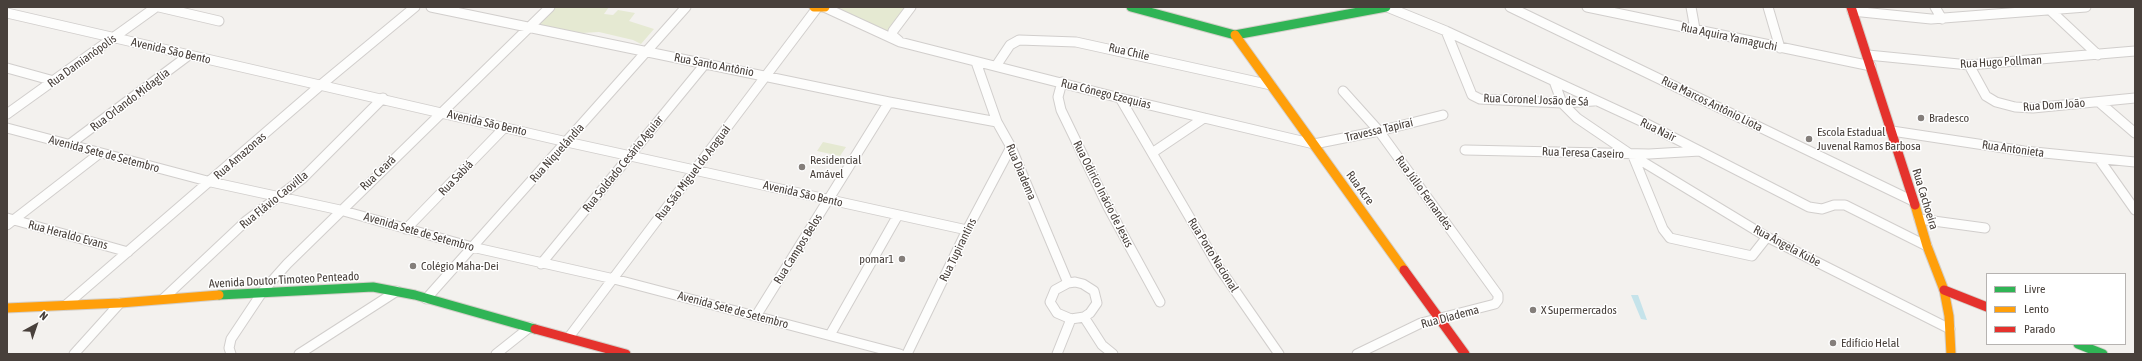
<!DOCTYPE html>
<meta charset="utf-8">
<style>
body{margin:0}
#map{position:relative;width:2142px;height:361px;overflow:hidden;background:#f3f1ee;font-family:"Asap Condensed",sans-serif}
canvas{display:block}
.frame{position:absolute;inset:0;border:8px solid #48403b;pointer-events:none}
.legend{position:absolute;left:1986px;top:273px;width:140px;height:72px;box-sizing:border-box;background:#fff;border:1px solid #b6b3b1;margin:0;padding:5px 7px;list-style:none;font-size:12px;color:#48403b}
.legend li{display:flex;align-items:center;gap:8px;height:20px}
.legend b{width:20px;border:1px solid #b6b3b1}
.north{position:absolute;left:16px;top:305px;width:40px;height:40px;-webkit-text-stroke:3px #fff;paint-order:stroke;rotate:40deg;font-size:11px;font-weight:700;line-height:16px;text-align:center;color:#48403b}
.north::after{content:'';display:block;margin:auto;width:14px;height:18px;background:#48403b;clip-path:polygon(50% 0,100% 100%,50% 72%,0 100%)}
</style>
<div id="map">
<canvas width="2142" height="361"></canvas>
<div class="frame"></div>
<ul class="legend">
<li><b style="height:5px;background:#30b455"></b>Livre</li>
<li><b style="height:5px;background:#ff9f0a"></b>Lento</li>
<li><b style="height:5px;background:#e5322d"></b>Parado</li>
</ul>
<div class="north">N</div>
</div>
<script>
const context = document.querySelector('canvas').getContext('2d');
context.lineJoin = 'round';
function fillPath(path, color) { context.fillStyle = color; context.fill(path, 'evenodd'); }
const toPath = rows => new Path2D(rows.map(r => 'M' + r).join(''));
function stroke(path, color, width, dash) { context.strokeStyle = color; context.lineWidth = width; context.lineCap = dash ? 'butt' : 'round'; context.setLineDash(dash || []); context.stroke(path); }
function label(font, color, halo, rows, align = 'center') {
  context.font = font + ' "Asap Condensed",sans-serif'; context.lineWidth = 3; context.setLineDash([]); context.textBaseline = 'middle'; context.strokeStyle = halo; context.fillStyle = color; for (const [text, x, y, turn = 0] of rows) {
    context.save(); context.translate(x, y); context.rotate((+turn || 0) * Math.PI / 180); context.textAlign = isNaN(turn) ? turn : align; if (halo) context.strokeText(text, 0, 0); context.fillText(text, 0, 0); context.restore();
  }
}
fillPath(toPath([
 [555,7,609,7,604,14,613,15,618,10,635,13,629,21,654,29,641,44,633,40,599,32,582,33,543,26,540,23],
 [828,7,905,7,905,12,888,35],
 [823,142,846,147,840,156,817,151]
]), '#e5e9d2');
fillPath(toPath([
 [1631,295,1638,295,1647,320,1641,319]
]), '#c5e3ea');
const street = toPath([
 [159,7,219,21],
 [431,7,889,102,997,122],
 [824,7,900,42,1120,98,1314,144,1379,131,1443,115],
 [1387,7,1446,31,1645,123,1809,207,1822,209,1834,205,1845,205,1927,246],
 [1510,7,1913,201],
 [1587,7,1871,66],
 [1691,7,1695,29],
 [1768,7,1780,48],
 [1935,7,1942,19],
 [2050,10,2098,55],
 [1852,11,1931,19,2086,7],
 [7,13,567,142,967,230],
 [1446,31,1472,95,1480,99,1562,103,1594,101],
 [899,41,892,35,893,31,911,7],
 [1868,55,1969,65,2135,51],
 [976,62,997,122,1011,147,1068,283],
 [1969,65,1986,96,1996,102,2015,107,2033,108,2135,98],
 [996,66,1010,45,1019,40,1076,42,1271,85],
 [7,68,54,81],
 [1554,81,1562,103,1577,118,1630,154,1767,237,1950,329],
 [1062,82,1058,97,1061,110,1108,207,1160,302],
 [1343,91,1379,131,1498,295,1498,300,1495,304,1421,323,1357,354],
 [1120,98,1218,266,1279,354],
 [2099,102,2135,133],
 [7,114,156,7],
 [7,128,211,182,340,210,472,247,614,279,900,354],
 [1892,131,2024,151,2135,162],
 [70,144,189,55],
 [1465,150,1649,154,1700,151],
 [1152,153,1204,118],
 [1633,156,1663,229,1670,238,1752,256,1767,237],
 [2099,159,2135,210],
 [7,218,128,252],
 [1919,219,1985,228],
 [7,225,100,153],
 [406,229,505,127],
 [541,264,705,64],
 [1075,282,1083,284,1094,291,1097,303,1090,313,1084,317,1071,319,1057,313,1050,302,1055,290,1068,283,1075,282],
 [163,299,246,221,302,179,383,98],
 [426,299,686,7],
 [66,305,322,84,415,7],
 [756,316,889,102],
 [1084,317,1102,345,1113,354],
 [830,335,898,215],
 [569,337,817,8],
 [74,354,120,303],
 [231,354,229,348,231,339,263,291,287,264,550,7],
 [299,354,397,291],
 [496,354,530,327],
 [907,354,967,230,1011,147],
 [1057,354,1071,319]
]);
const fast = toPath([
 [1131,7,1235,35,1386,7],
 [219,295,373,287,415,295,535,329],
 [2078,344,2103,354]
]);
const slow = toPath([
 [814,7,825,7],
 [1235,35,1404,270],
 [1915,205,1927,246,1944,290,1949,316,1951,354],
 [7,308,120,303,219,295]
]);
const jam = toPath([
 [1851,7,1915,205],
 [1404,270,1465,354],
 [1944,290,1987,307],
 [535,329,626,354]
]);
stroke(street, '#d1cecc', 11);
stroke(fast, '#d4cfc9', 11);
stroke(slow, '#d4cfc9', 11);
stroke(jam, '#d4cfc9', 11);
stroke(street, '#fdfdfc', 9);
stroke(fast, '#30b455', 9);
stroke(slow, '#ff9f0a', 9);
stroke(jam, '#e5322d', 9);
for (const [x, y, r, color] of [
 [1921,118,4,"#847e7a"],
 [1809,139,4,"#847e7a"],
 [802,167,4,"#847e7a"],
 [902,259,4,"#847e7a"],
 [413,266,4,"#847e7a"],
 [1533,310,4,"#847e7a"],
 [1833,343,4,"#847e7a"]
]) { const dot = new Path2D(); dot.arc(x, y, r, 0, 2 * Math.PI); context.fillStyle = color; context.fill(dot); stroke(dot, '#fff', 1.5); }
label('12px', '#48403b', '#fff', [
 ["Rua Aquira Yamaguchi",1729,37,12],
 ["Avenida São Bento",171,51,13],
 ["Rua Chile",1129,52,13],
 ["Rua Damianópolis",82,61,-36],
 ["Rua Hugo Pollman",2001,62,-3],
 ["Rua Santo Antônio",714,65,11],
 ["Rua Cônego Ezequias",1106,94,14],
 ["Rua Orlando Midaglia",130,100,-37],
 ["Rua Coronel Josão de Sá",1536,100,2],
 ["Rua Marcos Antônio Liota",1712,104,26],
 ["Rua Dom João",2054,105,-4],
 ["Avenida São Bento",487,123,13],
 ["Travessa Tapiraí",1379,130,-13],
 ["Rua Nair",1658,130,26],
 ["Rua Antonieta",2013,149,8],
 ["Rua Niquelândia",557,153,-48],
 ["Rua Teresa Caseiro",1583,153,2],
 ["Avenida Sete de Setembro",104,154,15],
 ["Rua Amazonas",240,156,-41],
 ["Rua Soldado Cesário Aguiar",623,164,-51],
 ["Rua Diadema",1021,172,67],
 ["Rua Ceará",378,173,-44],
 ["Rua São Miguel do Araguaí",693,173,-53],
 ["Rua Sabiá",456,178,-46],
 ["Rua Acre",1360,188,54],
 ["Rua Júlio Fernandes",1424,193,54],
 ["Avenida São Bento",803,194,13],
 ["Rua Odirico Inácio de Jesus",1103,194,63],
 ["Rua Cachoeira",1925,199,73],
 ["Rua Flávio Caovilla",274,200,-39],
 ["Avenida Sete de Setembro",419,232,16],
 ["Rua Heraldo Evans",68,235,15],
 ["Rua Ângela Kube",1787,246,28],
 ["Rua Campos Belos",798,249,-58],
 ["Rua Tupirantins",958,250,-64],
 ["Rua Porto Nacional",1213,255,58],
 ["Avenida Doutor Timoteo Penteado",284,280,-3],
 ["Avenida Sete de Setembro",733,310,15],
 ["Rua Diadema",1450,317,-15]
]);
label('12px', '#48403b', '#fff', [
 ["Bradesco",1929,118],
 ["Escola Estadual",1817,132],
 ["Juvenal Ramos Barbosa",1817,146],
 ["Residencial",810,160],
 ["Amável",810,174],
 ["pomar1",894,259,"right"],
 ["Colégio Maha-Dei",421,266],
 ["X Supermercados",1541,310],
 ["Edifício Helal",1841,343]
], 'left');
</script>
